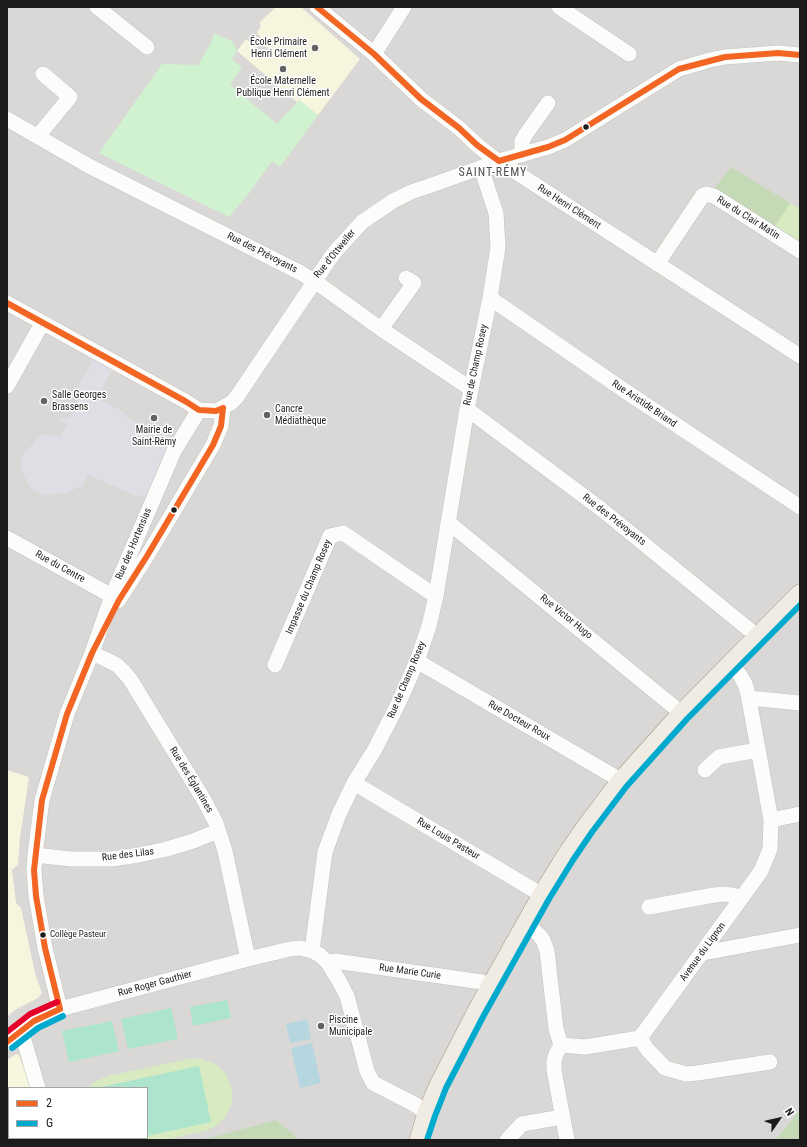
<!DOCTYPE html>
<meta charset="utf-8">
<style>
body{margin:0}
#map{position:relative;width:807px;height:1147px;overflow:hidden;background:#ebe8e4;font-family:"Roboto Condensed",sans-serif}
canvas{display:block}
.frame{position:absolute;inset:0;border:8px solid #1c1c1c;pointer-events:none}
.legend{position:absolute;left:8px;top:1087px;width:140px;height:52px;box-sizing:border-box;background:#fff;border:1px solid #a4a4a4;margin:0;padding:5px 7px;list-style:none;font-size:12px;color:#1c1c1c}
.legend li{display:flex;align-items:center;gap:8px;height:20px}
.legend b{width:20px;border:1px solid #a4a4a4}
.north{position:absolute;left:759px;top:1099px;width:40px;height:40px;-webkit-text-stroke:3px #fff;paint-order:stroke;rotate:56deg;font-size:11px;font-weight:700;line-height:16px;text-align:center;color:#1c1c1c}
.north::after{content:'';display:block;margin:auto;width:14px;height:18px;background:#1c1c1c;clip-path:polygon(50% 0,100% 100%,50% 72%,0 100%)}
</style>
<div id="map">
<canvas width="807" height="1147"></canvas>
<div class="frame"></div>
<ul class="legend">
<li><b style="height:5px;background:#f26522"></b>2</li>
<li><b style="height:5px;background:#00a9ce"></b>G</li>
</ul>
<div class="north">N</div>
</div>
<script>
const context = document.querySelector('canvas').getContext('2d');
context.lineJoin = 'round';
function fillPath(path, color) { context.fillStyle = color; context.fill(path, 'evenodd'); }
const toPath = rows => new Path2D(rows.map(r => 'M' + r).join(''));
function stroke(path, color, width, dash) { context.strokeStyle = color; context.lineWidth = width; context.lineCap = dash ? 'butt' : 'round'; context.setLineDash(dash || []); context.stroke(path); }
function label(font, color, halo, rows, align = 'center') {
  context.font = font + ' "Roboto Condensed",sans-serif'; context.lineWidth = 3; context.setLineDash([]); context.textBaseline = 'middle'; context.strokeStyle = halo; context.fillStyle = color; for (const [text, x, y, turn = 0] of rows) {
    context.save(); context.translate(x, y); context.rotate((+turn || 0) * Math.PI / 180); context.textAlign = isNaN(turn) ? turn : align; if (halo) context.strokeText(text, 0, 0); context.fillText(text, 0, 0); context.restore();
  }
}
fillPath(toPath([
 [7,7,800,7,800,1110,775,1140,7,1140],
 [9,1088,147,1088,147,1138,9,1138]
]), '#dad8d6');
fillPath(toPath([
 [276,7,301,7,360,59,318,115,299,100,297,102,237,51,246,39,268,58,271,53,257,32,261,26,259,23],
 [7,770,29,777,20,838,18,865,12,870,16,903,21,908,35,973,42,993,38,998,15,1010,7,1017],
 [16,1054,19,1055,23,1066,27,1066,33,1088,9,1088,9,1138,46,1138,47,1140,7,1140,7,1060]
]), '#f6f5de');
fillPath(toPath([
 [202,7,253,7,235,41,195,21],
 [674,7,799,7,800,42,739,48,691,55,707,29],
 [151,182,192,204,227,222,224,226,146,186],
 [7,313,31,326,7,369],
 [109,375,134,389,122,411,97,398],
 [800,598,800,639,790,625,794,603]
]), '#d9d8d6');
fillPath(toPath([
 [790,203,800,209,800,245,774,228],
 [188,1059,201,1059,215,1064,226,1074,232,1090,232,1103,225,1117,215,1127,205,1131,164,1140,92,1140,90,1138,147,1138,147,1088,88,1088,94,1082,108,1076]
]), '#d7eac0');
fillPath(toPath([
 [731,167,790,203,774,228,713,190],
 [800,1110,800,1140,775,1140],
 [276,1120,300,1140,202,1140,221,1135]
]), '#c4dab7');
fillPath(toPath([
 [214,33,233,42,237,51,232,59,242,68,230,85,277,124,299,100,318,115,280,167,272,161,250,192,229,217,99,153,162,64,198,65,211,43]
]), '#d0f2d0');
fillPath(toPath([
 [227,1000,231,1018,193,1026,190,1007],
 [171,1008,178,1039,128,1049,121,1019],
 [112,1021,119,1051,69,1062,62,1031],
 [199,1066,211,1122,147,1136,147,1088,101,1088,101,1087]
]), '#ade4cd');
fillPath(toPath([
 [93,359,112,370,97,398,122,411,132,420,142,427,142,428,149,431,150,435,157,440,173,445,151,498,137,496,88,475,82,487,78,487,67,493,43,495,31,488,22,472,20,461,25,451,31,446,35,440,42,435,52,435,59,438,67,424,60,420,61,417,65,419,71,417,78,403,77,398,73,396]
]), '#dfdee4');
fillPath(toPath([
 [307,1019,311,1039,290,1043,286,1024],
 [312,1043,321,1083,300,1088,291,1048]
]), '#b6d6e0');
const minor = toPath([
 [97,7,147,47],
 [317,7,374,54,421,99,459,128,477,145,491,156,800,356],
 [559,7,629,54],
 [374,54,404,7],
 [7,119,89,166,301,273,320,285,381,329,471,389],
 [38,136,70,97,43,74],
 [522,155,522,141,526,134,548,103],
 [657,264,703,195,706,194,714,196,800,251],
 [490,298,628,393,800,507],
 [7,303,185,401,199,410,216,411,231,403,236,398,333,254,362,222,393,201,411,192,429,186,499,161,548,147,565,140,679,69,710,60,725,57,778,53,800,55],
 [381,329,414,283,406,278],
 [7,386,39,329,43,324],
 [467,409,601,509,757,636],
 [448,522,674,707,681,714],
 [7,538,112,596],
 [118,601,147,556,213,445,221,426,223,408],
 [92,653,107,660,117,665,122,670,130,679,204,800,216,823,225,851,248,959],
 [417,661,615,777,620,782],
 [275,665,330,536,343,533,428,591,436,596],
 [749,698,800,703],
 [705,770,719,757,758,750],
 [354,783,542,895],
 [771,820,800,814],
 [35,855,71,859,112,859,139,855,167,849,193,841,218,831],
 [649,907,714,895,726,894,742,897],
 [527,924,539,935,543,940,547,951,556,1029,561,1045,585,1047,640,1038,761,871,770,849,771,820,748,694,745,684,740,675,730,663],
 [312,951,325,852,339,814,354,783,375,749,400,700,417,661,429,626,436,596,467,409,490,298,498,247,496,213,481,168],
 [703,953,800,935],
 [328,963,335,961,482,982,491,986],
 [60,1009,45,948,36,896,34,870,35,855,42,800,67,714,92,653,112,596,174,451,199,410],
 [21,1030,38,1088],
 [640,1038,647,1049,665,1068,686,1074,697,1073,770,1062],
 [7,1042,34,1021,60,1009,248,959,290,949,300,948,312,951,320,955,328,963,338,979,347,996,367,1071,373,1083,414,1104,427,1113],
 [561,1045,556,1054,554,1061,554,1070,567,1140],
 [52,1138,53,1140],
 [507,1140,522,1124,562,1117]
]);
const major = toPath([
 [419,1140,427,1113,439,1085,477,1011,542,895,566,856,586,827,620,782,681,714,800,594]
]);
stroke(minor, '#c3c2c0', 16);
stroke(major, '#a19681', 20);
stroke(minor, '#fcfcfb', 15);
stroke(major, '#f0ebe3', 19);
stroke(toPath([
 [317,7,374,54,421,99,459,128,477,145,499,161],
 [499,161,548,147,565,140,679,69,725,57,778,53,800,55],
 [7,303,185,401,199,410,216,411,223,408],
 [60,1009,45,948,36,896,34,870,42,800,67,714,92,653,119,600,147,556,213,445,221,426,223,408],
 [7,1042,34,1021,60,1009]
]), '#f26522', 6);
stroke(toPath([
 [12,1048,38,1028,63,1016],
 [427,1140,435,1116,446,1088,484,1015,549,899,573,860,592,832,626,787,687,719,800,605]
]), '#00a9ce', 6);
stroke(toPath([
 [7,1032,30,1014,57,1002]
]), '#e4002b', 6);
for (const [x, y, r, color] of [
 [315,48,4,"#646362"],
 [283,69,4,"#646362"],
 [586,127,3.5,"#1c1c1c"],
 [44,401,4,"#646362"],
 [267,415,4,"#646362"],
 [154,418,4,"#646362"],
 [174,510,3.5,"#1c1c1c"],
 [43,935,3.5,"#1c1c1c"],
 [321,1026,4,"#646362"]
]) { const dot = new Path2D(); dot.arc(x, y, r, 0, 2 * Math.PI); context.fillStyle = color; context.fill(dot); stroke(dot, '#fff', 1.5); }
label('9px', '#1c1c1c', '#fff', [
 ["Collège Pasteur",50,935]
], 'left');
label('10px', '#1c1c1c', '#fff', [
 ["École Primaire",307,42,"right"],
 ["Henri Clément",307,54,"right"],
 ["École Maternelle",283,81,"center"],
 ["Publique Henri Clément",283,93,"center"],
 ["Salle Georges",52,395],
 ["Brassens",52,407],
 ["Cancre",275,409],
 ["Médiathèque",275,421],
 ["Mairie de",154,430,"center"],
 ["Saint-Rémy",154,442,"center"],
 ["Piscine",329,1020],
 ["Municipale",329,1032]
], 'left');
label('10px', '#1c1c1c', '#fff', [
 ["Rue Henri Clément",569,207,33],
 ["Rue du Clair Matin",748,218,32],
 ["Rue des Prévoyants",262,253,27],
 ["Rue d'Ottweiler",335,254,-51],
 ["Rue de Champ Rosey",476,365,-78],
 ["Rue Aristide Briand",644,404,34],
 ["Rue des Prévoyants",614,520,38],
 ["Rue des Hortensias",134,544,-67],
 ["Rue du Centre",60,567,29],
 ["Impasse du Champ Rosey",309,587,-67],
 ["Rue Victor Hugo",566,617,39],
 ["Rue de Champ Rosey",407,680,-67],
 ["Rue Docteur Roux",519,721,30],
 ["Rue des Églantines",191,780,59],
 ["Rue Louis Pasteur",448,839,31],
 ["Rue des Lilas",128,855,-7],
 ["Avenue du Lignon",703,952,-54],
 ["Rue Marie Curie",410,972,8],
 ["Rue Roger Gauthier",155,984,-15]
]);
context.letterSpacing = '1px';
label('12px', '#4f4f4f', '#fff', [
 ["SAINT-RÉMY",493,173]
]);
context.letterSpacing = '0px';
</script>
